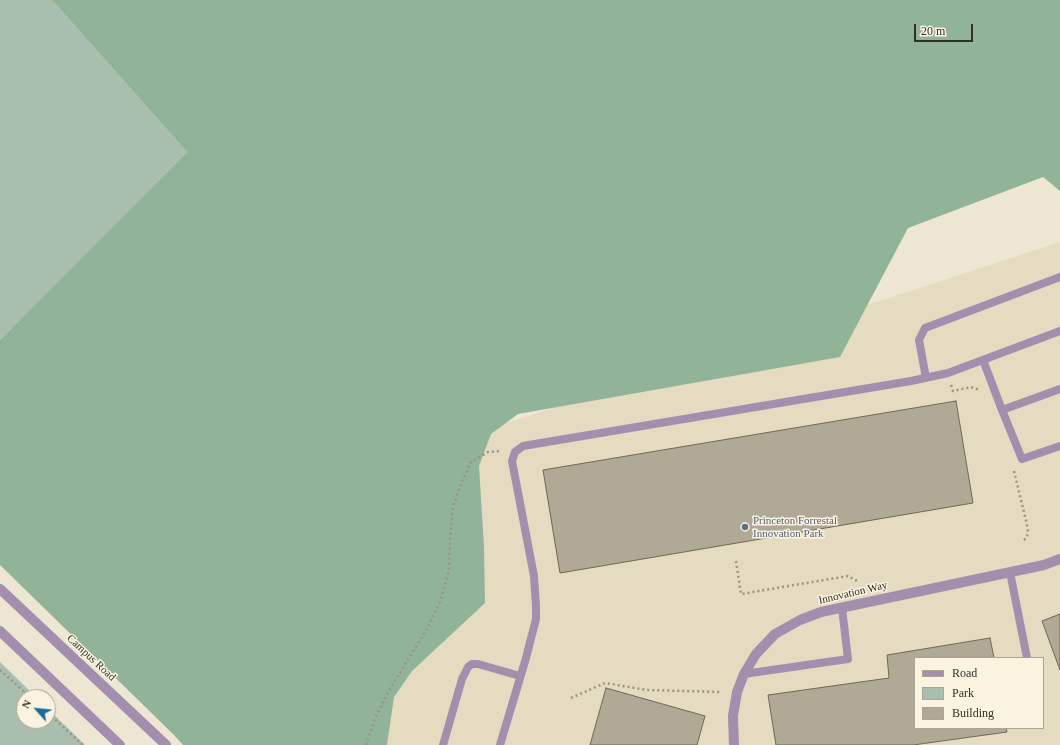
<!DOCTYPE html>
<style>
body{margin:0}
#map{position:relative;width:1060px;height:745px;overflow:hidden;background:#ede6d2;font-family:Georgia,serif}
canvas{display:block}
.legend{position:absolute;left:914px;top:657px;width:130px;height:72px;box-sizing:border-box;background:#faf3df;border:1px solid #aaa595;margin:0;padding:5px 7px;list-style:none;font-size:12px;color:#312f27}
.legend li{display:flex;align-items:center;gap:8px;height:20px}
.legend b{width:20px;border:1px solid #aaa595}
.north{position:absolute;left:16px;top:689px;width:40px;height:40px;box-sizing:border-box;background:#faf3df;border:1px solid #aaa595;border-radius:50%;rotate:297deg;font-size:11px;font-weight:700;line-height:16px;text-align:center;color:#312f27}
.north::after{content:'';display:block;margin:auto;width:14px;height:18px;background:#186d9d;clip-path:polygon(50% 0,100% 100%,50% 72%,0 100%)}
.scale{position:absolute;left:914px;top:24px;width:59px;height:18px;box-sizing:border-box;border:2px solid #312f27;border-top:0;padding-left:5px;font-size:12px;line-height:14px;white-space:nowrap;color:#312f27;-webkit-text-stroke:3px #faf3df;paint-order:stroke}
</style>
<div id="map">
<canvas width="1060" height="745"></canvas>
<ul class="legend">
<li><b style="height:5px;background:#a48ead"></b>Road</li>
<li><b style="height:11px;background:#a9bead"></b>Park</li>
<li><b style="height:11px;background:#afa996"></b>Building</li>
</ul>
<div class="north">N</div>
<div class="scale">20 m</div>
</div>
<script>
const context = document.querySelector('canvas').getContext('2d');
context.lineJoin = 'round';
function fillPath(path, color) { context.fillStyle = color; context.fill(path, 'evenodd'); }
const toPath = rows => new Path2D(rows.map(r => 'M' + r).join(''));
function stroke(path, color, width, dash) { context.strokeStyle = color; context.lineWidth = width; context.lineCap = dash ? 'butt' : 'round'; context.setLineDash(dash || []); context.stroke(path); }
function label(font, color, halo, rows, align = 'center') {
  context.font = font + ' Georgia,serif'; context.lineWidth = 3; context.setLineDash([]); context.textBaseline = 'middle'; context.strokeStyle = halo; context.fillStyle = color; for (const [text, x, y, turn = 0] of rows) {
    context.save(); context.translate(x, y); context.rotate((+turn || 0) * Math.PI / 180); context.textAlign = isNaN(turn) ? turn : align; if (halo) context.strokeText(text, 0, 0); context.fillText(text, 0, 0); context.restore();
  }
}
fillPath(toPath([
 [1060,242,1060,745,348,745,452,441],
 [915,658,1043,658,1043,728,915,728]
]), '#e4dbc0');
fillPath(toPath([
 [0,0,52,0,187,152,0,340],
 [0,662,36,697,24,697,24,721,48,721,48,709,85,745,0,745]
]), '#a9bead');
fillPath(toPath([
 [52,0,1060,0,1060,191,1043,177,908,228,840,357,518,414,491,434,479,466,484,547,485,603,412,671,394,697,387,745,183,745,174,735,0,565,0,340,187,152]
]), '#91b397');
const building = toPath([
 [956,401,973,503,560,573,543,470,956,401],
 [1060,614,1060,670,1042,621,1060,614],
 [990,638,994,658,915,658,915,728,1006,728,1007,732,913,745,776,745,768,695,889,678,887,655,990,638],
 [606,688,705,716,697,745,590,745,606,688]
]);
fillPath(building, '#afa996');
stroke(building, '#6e6857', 1);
stroke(toPath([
 [951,385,953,391,971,387,980,390],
 [1014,471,1028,529,1027,537,1022,542],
 [736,561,741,594,848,576,857,581],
 [0,670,30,697],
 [571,698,605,683,647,690,721,692],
 [48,713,83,745],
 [366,745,376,716,390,689,428,627,440,602,449,570,450,539,453,507,461,484,471,462,488,452,501,451]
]), '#999485', 2.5, [2, 3]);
stroke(toPath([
 [983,360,1002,410,1060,389],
 [926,378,919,340,925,328,1060,277],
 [1002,410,1022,459,1060,446],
 [1010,572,1027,658],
 [744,674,848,659,842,608],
 [443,745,462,679,468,667,472,664,478,664,520,676],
 [500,745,526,658,536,619,536,606,534,576,512,461,515,452,523,446,911,381,948,373,1060,331]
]), '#a48ead', 8);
stroke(toPath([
 [0,589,166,745],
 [0,631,120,745],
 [734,745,733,716,737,692,744,674,756,654,775,634,800,620,821,612,1044,565,1060,559]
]), '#a48ead', 10);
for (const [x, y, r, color] of [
 [745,527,4,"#5c6f8a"]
]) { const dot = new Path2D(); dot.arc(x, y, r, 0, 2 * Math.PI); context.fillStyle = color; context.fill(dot); stroke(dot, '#faf3df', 1.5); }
label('11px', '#4e5e75', '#faf3df', [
 ["Princeton Forrestal",753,521],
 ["Innovation Park",753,534]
], 'left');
label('11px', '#312f27', '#faf3df', [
 ["Innovation Way",853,593,-13],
 ["Campus Road",91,658,43]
]);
</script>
